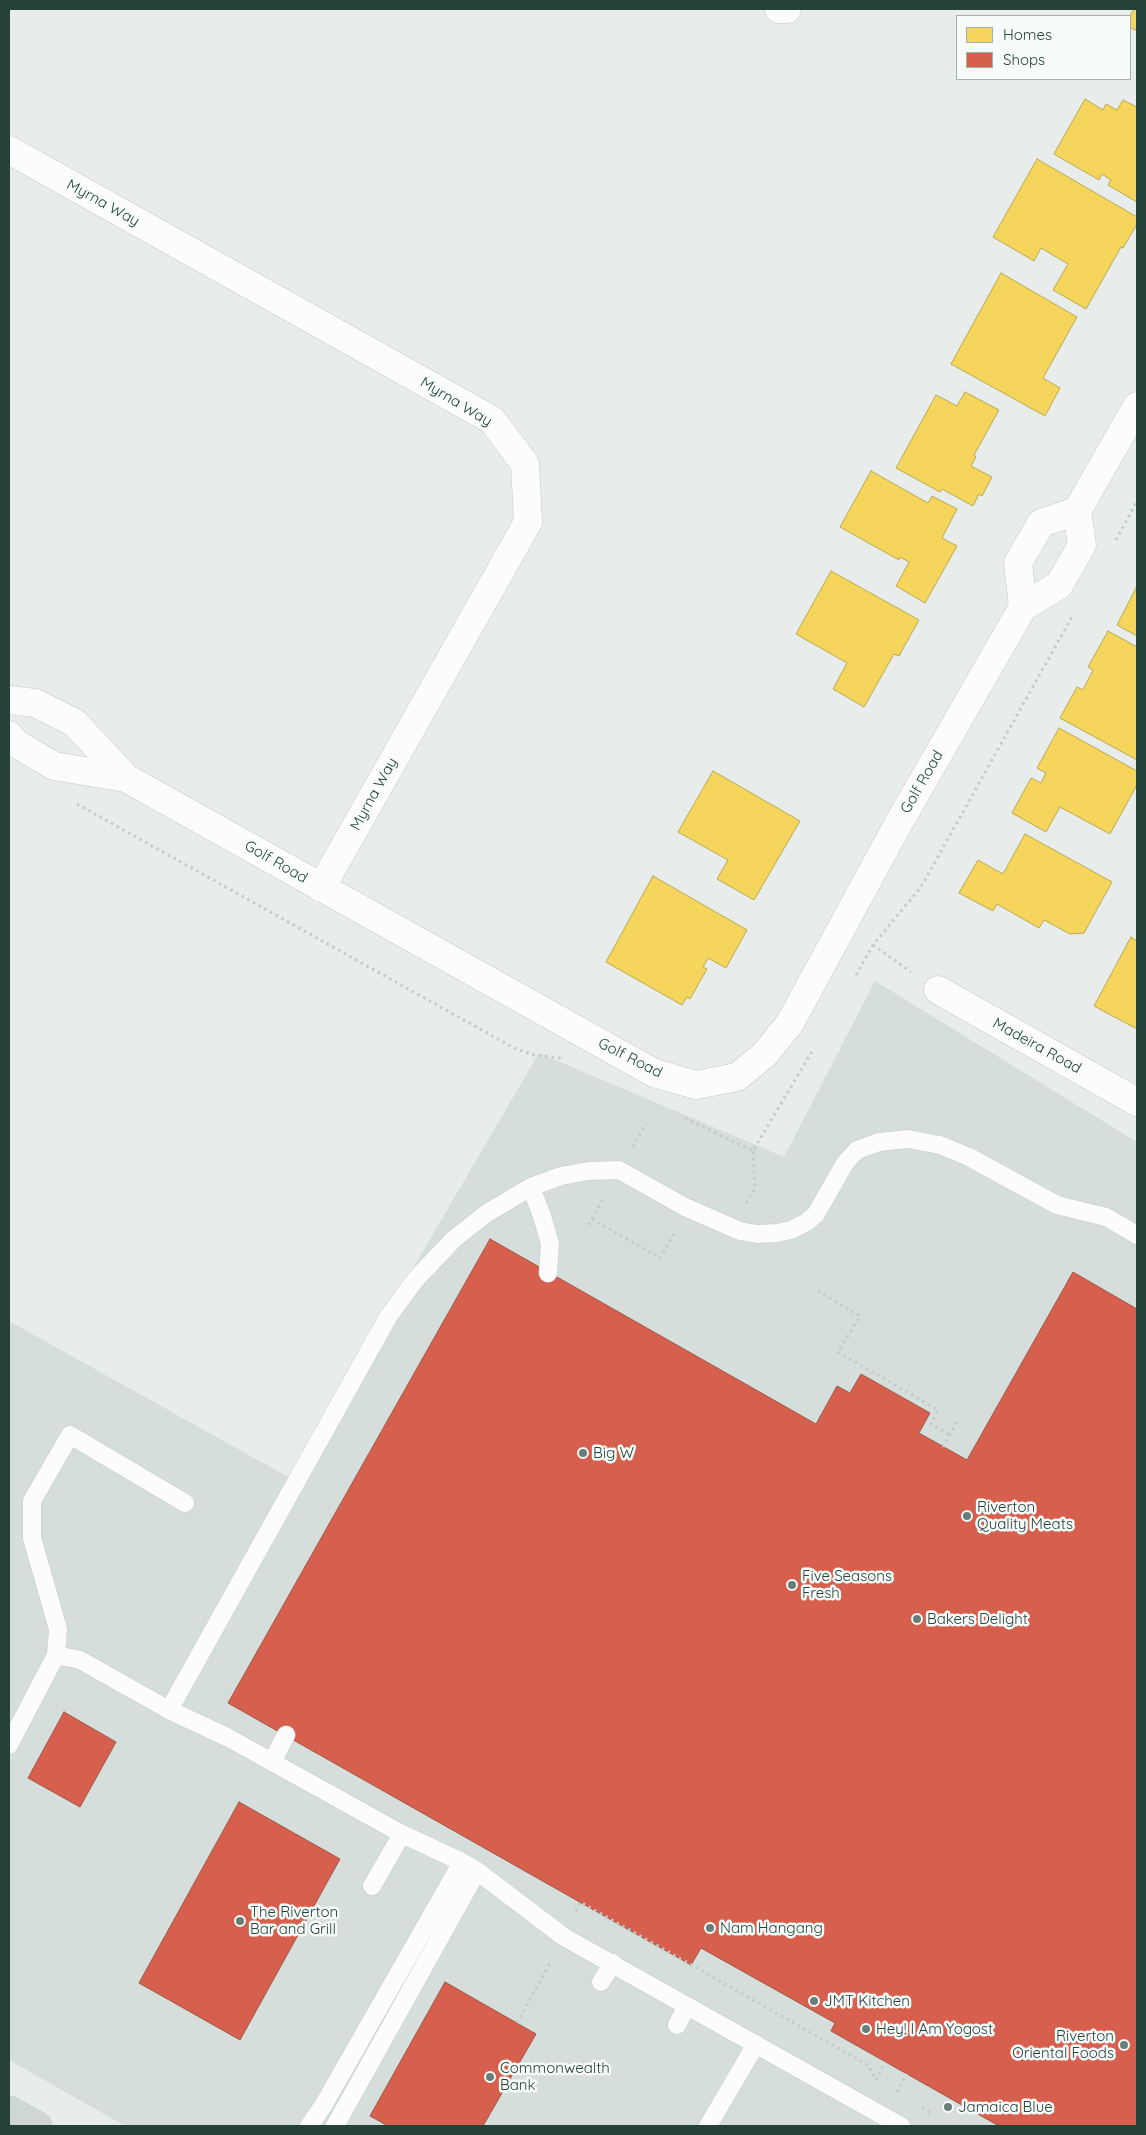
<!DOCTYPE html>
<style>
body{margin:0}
#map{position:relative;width:1146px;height:2135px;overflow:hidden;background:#e8edeb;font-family:Quicksand,sans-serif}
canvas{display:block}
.frame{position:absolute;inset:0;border:10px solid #24423a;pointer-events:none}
.legend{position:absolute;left:956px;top:15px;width:175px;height:65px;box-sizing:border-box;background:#f7fbf9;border:1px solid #a3b1ad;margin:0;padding:6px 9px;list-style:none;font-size:15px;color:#24423a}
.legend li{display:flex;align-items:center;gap:10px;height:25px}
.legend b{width:25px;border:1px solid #a3b1ad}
</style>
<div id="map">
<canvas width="1146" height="2135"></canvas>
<div class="frame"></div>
<ul class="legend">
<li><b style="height:14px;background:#f6d55c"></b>Homes</li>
<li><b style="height:14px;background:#d6604d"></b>Shops</li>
</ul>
</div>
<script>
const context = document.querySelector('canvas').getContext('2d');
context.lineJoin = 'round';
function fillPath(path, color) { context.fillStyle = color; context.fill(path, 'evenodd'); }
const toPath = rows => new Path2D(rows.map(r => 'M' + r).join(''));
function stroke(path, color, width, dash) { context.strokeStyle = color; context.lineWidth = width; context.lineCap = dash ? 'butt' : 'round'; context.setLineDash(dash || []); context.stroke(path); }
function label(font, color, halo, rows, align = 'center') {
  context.font = font + ' Quicksand,sans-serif'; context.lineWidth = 5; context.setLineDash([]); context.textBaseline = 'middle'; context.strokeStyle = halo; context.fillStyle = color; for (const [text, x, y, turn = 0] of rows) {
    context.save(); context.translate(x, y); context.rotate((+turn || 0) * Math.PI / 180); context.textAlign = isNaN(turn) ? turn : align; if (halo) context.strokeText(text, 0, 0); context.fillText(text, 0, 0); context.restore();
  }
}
fillPath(toPath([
 [875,981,1137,1142,1137,2126,125,2126,9,2060,9,1321,290,1478,539,1053,784,1157]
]), '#d6dedb');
const homes = toPath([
 [1134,9,1137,9,1137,31,1130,27,1130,16,1134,9],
 [1085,99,1103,110,1106,104,1117,110,1123,100,1137,107,1137,202,1108,185,1111,180,1102,174,1099,180,1054,154,1085,99],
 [1037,159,1137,217,1137,224,1123,248,1121,247,1086,309,1053,290,1068,264,1041,248,1034,261,993,237,1037,159],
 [1001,273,1077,317,1043,378,1060,388,1045,416,951,364,1001,273],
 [965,392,999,410,974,455,976,457,971,466,992,477,982,496,979,494,973,506,942,489,940,492,896,468,936,395,957,406,965,392],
 [871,471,928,503,932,496,957,509,942,538,957,546,925,603,896,586,909,562,900,557,899,560,840,527,871,471],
 [831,571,919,620,899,656,894,654,864,707,833,689,847,663,796,634,831,571],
 [1137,586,1137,636,1117,625,1137,586],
 [1108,631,1137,647,1137,760,1060,718,1077,687,1083,690,1093,670,1088,667,1108,631],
 [1059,728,1137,771,1137,785,1110,834,1060,807,1046,832,1012,813,1031,778,1041,783,1046,773,1037,768,1059,728],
 [713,771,800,821,754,900,717,879,728,860,678,832,713,771],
 [1025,834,1112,882,1084,933,1070,934,1044,920,1039,928,997,904,993,911,959,893,978,860,1003,874,1025,834],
 [653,876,747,930,726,968,708,958,703,967,707,969,690,999,687,997,682,1005,606,962,653,876],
 [1131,937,1137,941,1137,1029,1094,1006,1131,937]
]);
fillPath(homes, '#f6d55c');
stroke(homes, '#b7a952', 1);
const shops = toPath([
 [490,1239,816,1424,837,1386,850,1393,861,1374,930,1413,919,1433,967,1460,1073,1272,1137,1309,1137,2126,999,2126,831,2031,835,2023,701,1948,691,1965,228,1703,490,1239],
 [64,1712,116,1742,80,1807,28,1778,64,1712],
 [239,1802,340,1859,240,2040,139,1983,239,1802],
 [445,1982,536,2034,483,2126,388,2126,370,2116,445,1982]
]);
fillPath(shops, '#d6604d');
stroke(shops, '#a15747', 1);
const lane = toPath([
 [531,1187,542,1216,550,1244,548,1273],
 [56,1655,80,1660,169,1710,227,1737,402,1834,462,1862,477,1871,564,1937,901,2126],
 [169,1710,388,1317,415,1280,454,1239,487,1213,531,1187,561,1176,588,1171,619,1170,685,1207,740,1231,757,1234,777,1233,791,1230,807,1222,816,1214,845,1163,857,1150,879,1142,908,1139,940,1145,969,1157,1057,1205,1106,1217,1137,1235],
 [9,1745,56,1655,58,1629,32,1538,32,1501,70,1435,185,1503],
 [272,1762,286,1735],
 [372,1886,402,1834],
 [601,1982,613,1963],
 [677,2025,687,2006],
 [309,2126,323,2106,462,1862],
 [335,2126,477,1871],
 [708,2126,756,2044]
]);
const street = toPath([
 [779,9,787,9],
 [9,150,492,420,525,464,528,522,321,888],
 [1023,607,1018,563,1041,523,1077,511],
 [9,700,35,703,75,723,126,778,654,1073,696,1085,737,1077,764,1055,790,1023,897,826,1023,607,1059,585,1082,545,1077,511,1137,406],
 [9,735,15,743,54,766,126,778],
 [938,990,1137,1102]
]);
const primary = toPath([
 [9,2110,38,2126]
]);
stroke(lane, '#c5cac8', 19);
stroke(street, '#c5cac8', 29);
stroke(primary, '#c3ccc9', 29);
stroke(toPath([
 [1116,540,1137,501],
 [77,804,514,1048,534,1055,561,1058],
 [873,945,911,972],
 [856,975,873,945,921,887,1073,615],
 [685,1118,753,1151,814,1048],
 [633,1147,646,1123],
 [746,1203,755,1189,753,1151],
 [592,1219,660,1258,675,1232],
 [589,1225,603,1198],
 [818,1291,860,1316,838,1352,938,1410,931,1424,950,1435],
 [943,1447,957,1422],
 [576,1911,580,1902,868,2065,875,2078],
 [517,2023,551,1961],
 [876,2080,885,2062],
 [897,2092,907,2074],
 [922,2108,932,2114]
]), '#c3ccca', 3, [2.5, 4]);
stroke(lane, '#fcfcfc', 18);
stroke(street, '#fcfcfc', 28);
stroke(primary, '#cfd7d5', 28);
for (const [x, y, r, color] of [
 [583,1453,5,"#697e78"],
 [967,1516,5,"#697e78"],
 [792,1585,5,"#697e78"],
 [917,1619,5,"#697e78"],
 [240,1921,5,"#697e78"],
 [710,1928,5,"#697e78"],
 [814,2001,5,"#697e78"],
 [866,2029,5,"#697e78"],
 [1124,2045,5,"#697e78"],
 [490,2077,5,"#697e78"],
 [948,2107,5,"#697e78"]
]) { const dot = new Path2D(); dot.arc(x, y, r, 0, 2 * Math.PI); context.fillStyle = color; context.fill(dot); stroke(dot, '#f7fbf9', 2); }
label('15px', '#24423a', '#f7fbf9', [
 ["Myrna Way",103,203,29],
 ["Myrna Way",456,402,31],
 ["Golf Road",922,782,-60],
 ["Myrna Way",374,794,-61],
 ["Golf Road",276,862,30],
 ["Madeira Road",1037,1046,29],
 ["Golf Road",630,1058,27]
]);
label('15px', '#24423a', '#f7fbf9', [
 ["Big W",593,1453],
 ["Riverton",977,1507],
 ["Quality Meats",977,1524],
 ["Five Seasons",802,1576],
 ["Fresh",802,1593],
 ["Bakers Delight",927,1619],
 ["The Riverton",250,1912],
 ["Bar and Grill",250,1929],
 ["Nam Hangang",720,1928],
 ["JMT Kitchen",824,2001],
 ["Hey! I Am Yogost",876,2029],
 ["Riverton",1114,2036,"right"],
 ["Oriental Foods",1114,2053,"right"],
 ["Commonwealth",500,2068],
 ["Bank",500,2085],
 ["Jamaica Blue",958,2107]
], 'left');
</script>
